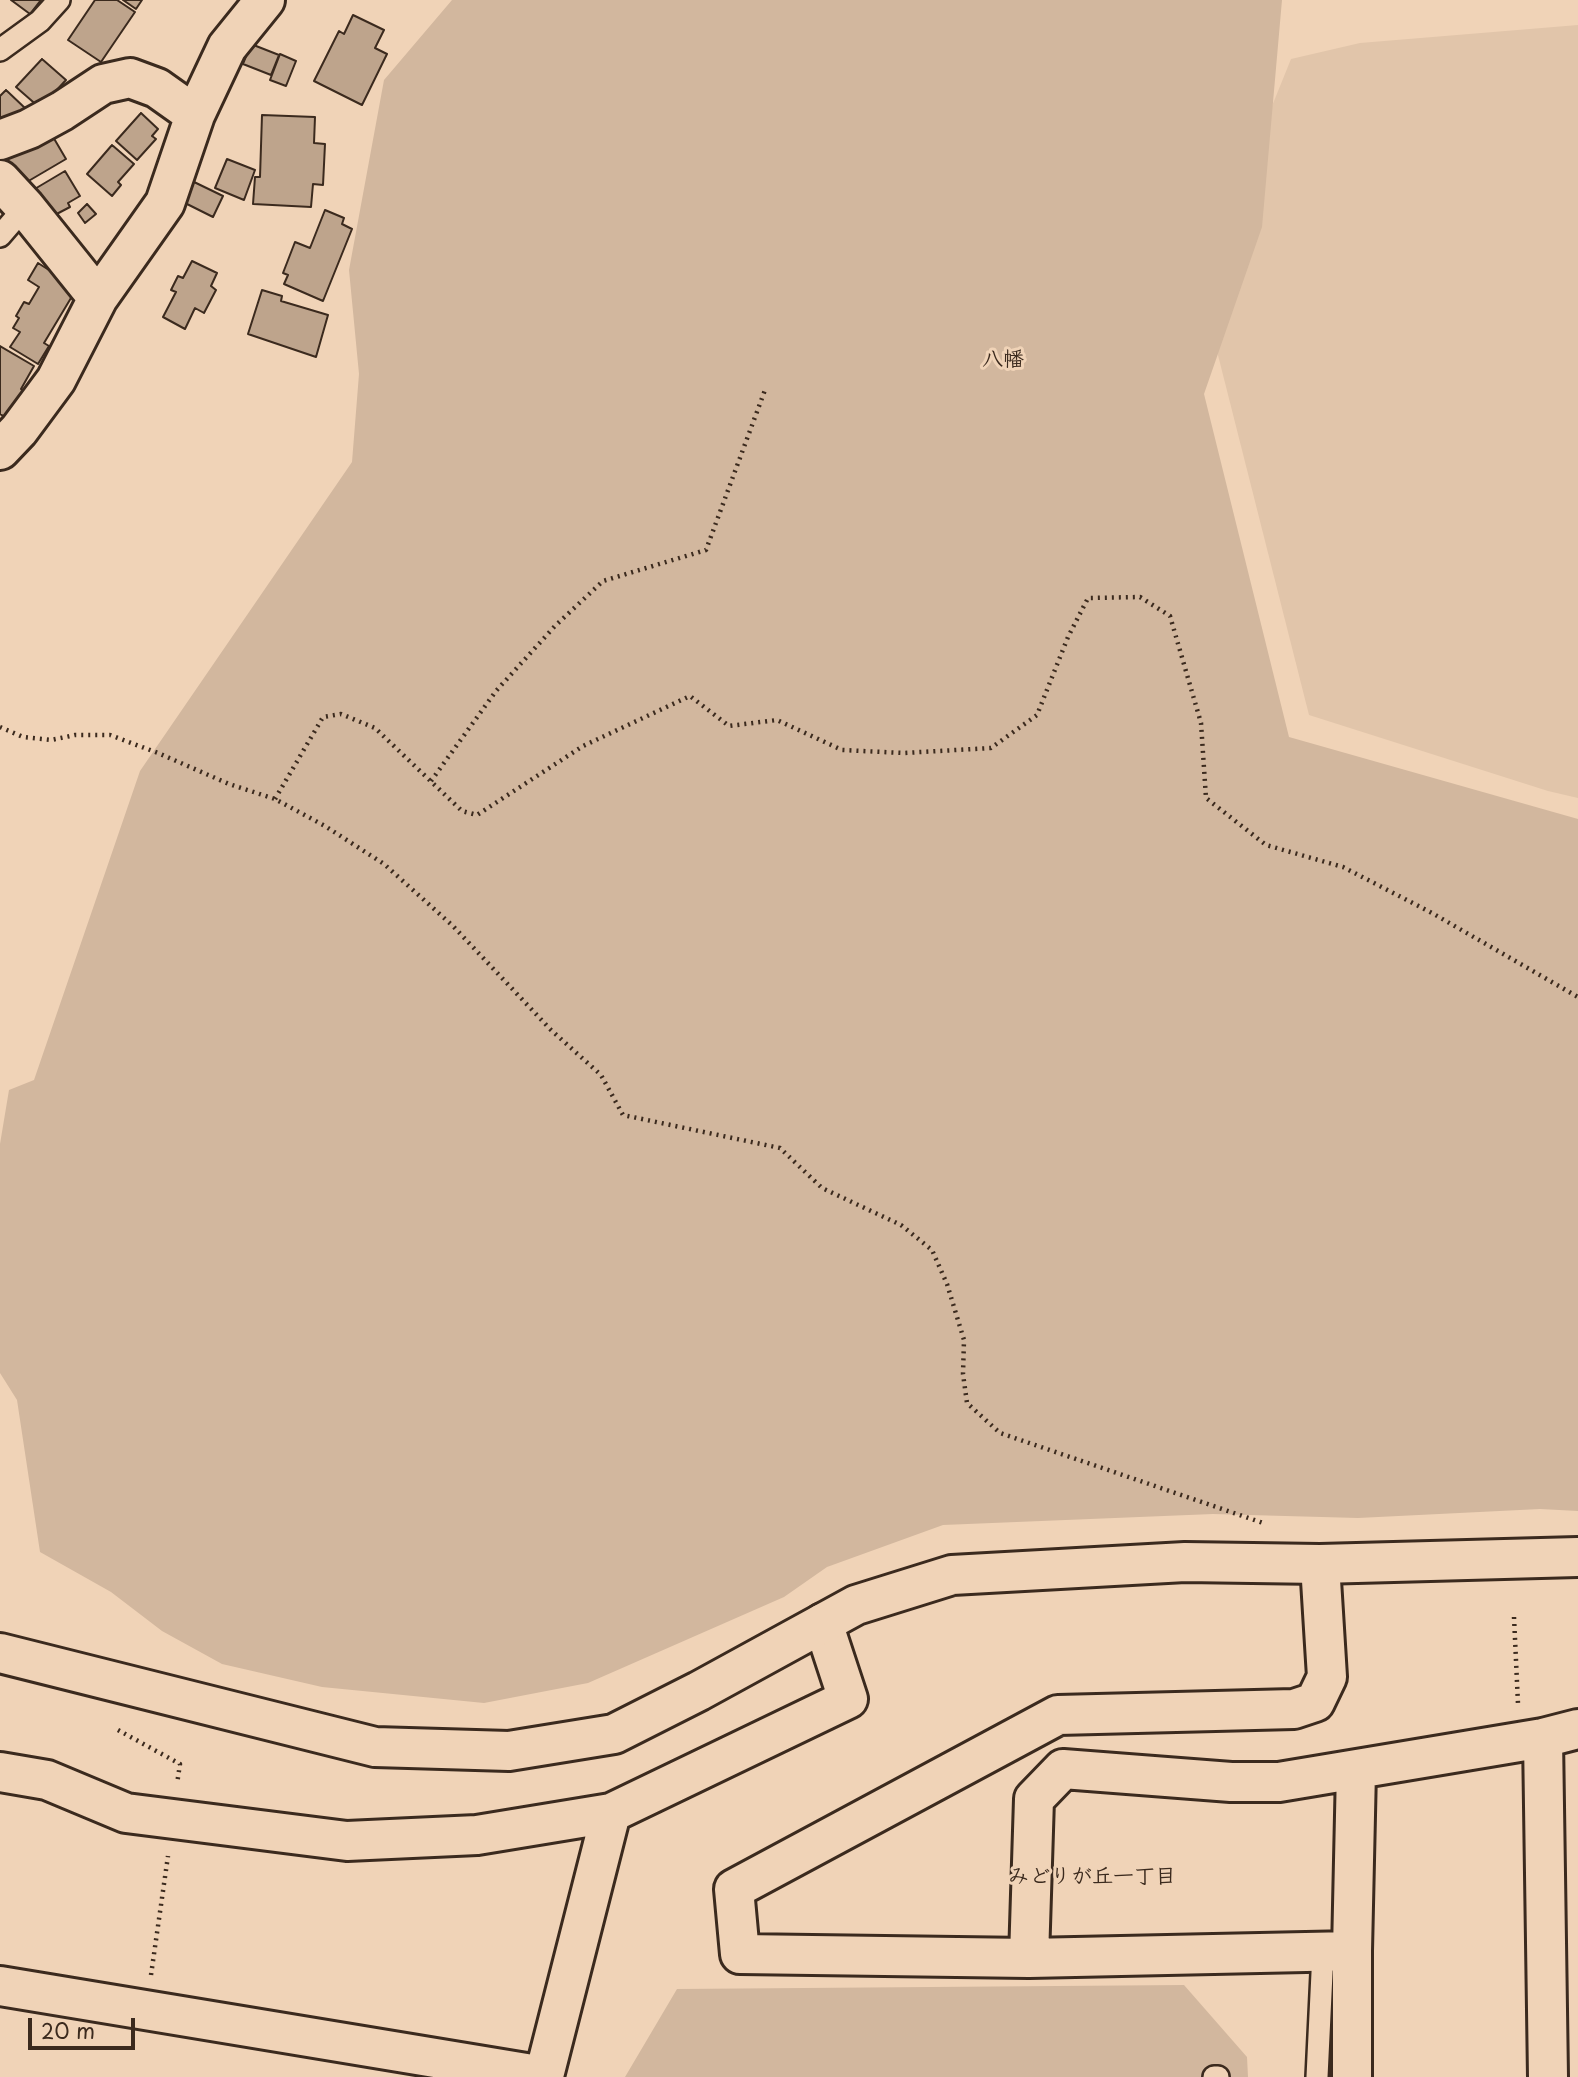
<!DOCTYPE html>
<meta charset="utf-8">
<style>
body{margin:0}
#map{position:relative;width:1578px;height:2077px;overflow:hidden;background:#f0d3b7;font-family:"Playpen Sans",sans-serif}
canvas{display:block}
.scale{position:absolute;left:28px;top:2018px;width:107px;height:32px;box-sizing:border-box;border:4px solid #3b2a1e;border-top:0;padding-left:9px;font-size:21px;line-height:24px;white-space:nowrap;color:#3b2a1e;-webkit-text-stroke:5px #f0d3b7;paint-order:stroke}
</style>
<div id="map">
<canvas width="1578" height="2077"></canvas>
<div class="scale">20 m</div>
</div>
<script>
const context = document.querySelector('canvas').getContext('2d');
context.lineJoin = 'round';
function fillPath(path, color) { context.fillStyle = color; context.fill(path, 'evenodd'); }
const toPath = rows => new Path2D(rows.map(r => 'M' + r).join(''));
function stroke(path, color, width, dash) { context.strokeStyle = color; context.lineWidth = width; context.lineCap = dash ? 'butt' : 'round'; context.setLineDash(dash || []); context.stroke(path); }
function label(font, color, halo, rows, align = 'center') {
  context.font = font + ' "Playpen Sans","Klee One",sans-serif'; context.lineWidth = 6; context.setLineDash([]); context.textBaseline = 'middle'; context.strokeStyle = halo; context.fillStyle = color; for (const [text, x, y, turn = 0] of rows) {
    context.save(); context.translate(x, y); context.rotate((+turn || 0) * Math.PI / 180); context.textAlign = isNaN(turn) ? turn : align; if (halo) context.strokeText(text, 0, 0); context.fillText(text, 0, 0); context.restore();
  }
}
fillPath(toPath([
 [1578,25,1578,798,1548,791,1309,715,1200,284,1291,59,1360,43]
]), '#e1c5aa');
fillPath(toPath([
 [452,0,1282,0,1262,227,1204,394,1289,737,1578,819,1578,1511,1540,1509,1358,1518,1213,1514,943,1525,827,1567,784,1597,588,1683,484,1703,322,1687,222,1664,162,1631,111,1592,40,1552,17,1400,0,1373,0,1144,9,1090,34,1080,140,771,352,462,359,374,349,270,384,80],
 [1184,1985,1247,2057,1248,2077,625,2077,677,1989]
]), '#d2b79e');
const building = toPath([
 [11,0,41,0,30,14,11,0],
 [95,0,117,0,135,12,101,62,68,40,95,0],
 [123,0,142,0,136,9,123,0],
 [353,15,384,30,375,48,387,54,362,105,314,81,339,31,344,34,353,15],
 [251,44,279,55,271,75,243,64,251,44],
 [280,54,296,61,286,86,270,80,280,54],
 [42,59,66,80,40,108,16,87,42,59],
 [6,90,26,109,10,127,0,118,0,96,6,90],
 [141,113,158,129,152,136,156,139,137,160,116,141,141,113],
 [262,115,315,117,314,143,325,144,323,185,313,184,311,207,253,204,255,177,260,177,262,115],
 [49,130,66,159,20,186,4,157,49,130],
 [112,145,134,164,118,182,121,185,112,196,87,174,112,145],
 [227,159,255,170,244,200,215,188,227,159],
 [65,171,80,196,68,203,70,207,49,218,33,190,65,171],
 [192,181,223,196,213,217,183,202,192,181],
 [87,204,96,214,85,223,78,213,87,204],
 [325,210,344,218,342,224,352,229,323,301,284,284,288,275,283,273,295,242,310,248,325,210],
 [192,261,217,273,211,286,216,290,204,313,195,308,185,329,163,317,176,292,171,290,178,276,183,278,192,261],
 [38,263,49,270,51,266,77,288,44,343,49,346,38,364,10,347,20,332,13,328,19,318,16,316,24,302,29,304,39,287,28,280,38,263],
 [262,290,282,296,281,301,328,315,316,357,248,334,262,290],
 [0,346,34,366,21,389,25,391,9,419,0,414,0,346]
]);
fillPath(building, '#bea48c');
stroke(building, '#3b2a1e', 2);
const service = toPath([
 [0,50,40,21,59,0],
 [0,236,25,207],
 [1214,2077,1218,2077],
 [1317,2077,1323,1952]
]);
const minor = toPath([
 [0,140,29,129,62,111,103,84,130,78,157,88,195,115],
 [0,180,25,207,98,298],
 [0,450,19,430,56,380,98,298,165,203,195,115,227,47,265,0],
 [1320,1564,1327,1677,1315,1702,1294,1709,1058,1715,734,1889,740,1954,1029,1958,1352,1951],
 [1543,1738,1548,2077],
 [0,1772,47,1780,126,1813,347,1841,477,1835,611,1813,544,2076,0,1986],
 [611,1813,848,1699,823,1623],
 [1029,1958,1034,1799,1063,1769,1231,1782,1279,1782,1543,1738,1578,1729],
 [1352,2077,1352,1951,1356,1770]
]);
const tertiary = toPath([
 [0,1653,375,1747,509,1751,614,1734,699,1691,856,1605,952,1575,1185,1562,1320,1564,1578,1557]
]);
stroke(service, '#3b2a1e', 26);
stroke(minor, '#3b2a1e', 44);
stroke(tertiary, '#3b2a1e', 44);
stroke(toPath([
 [0,727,23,737,51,740,75,735,110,735,158,753,229,784,275,799,325,826,384,864,453,926,551,1030,601,1075,623,1115,780,1148,822,1188,901,1225,932,1250,947,1284,964,1340,963,1374,967,1403,1000,1433,1266,1524],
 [431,781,496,691,555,626,603,581,706,550,765,390],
 [275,799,323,717,341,714,375,728,462,811,477,815,583,746,690,696,729,726,777,720,842,750,904,753,991,748,1037,715,1068,637,1088,598,1140,597,1170,616,1201,723,1206,798,1266,845,1343,867,1432,913,1578,997],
 [1514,1617,1518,1704],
 [118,1730,180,1764,177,1784],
 [151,1975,168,1856]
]), '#3b2a1e', 4.5, [2, 5]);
stroke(service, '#f0d3b7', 21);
stroke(minor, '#f0d3b7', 38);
stroke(tertiary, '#f0d3b7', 38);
label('bold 21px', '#3b2a1e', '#f0d3b7', [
 ["八幡",1003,360],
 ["みどりが丘一丁目",1092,1877]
]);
</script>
